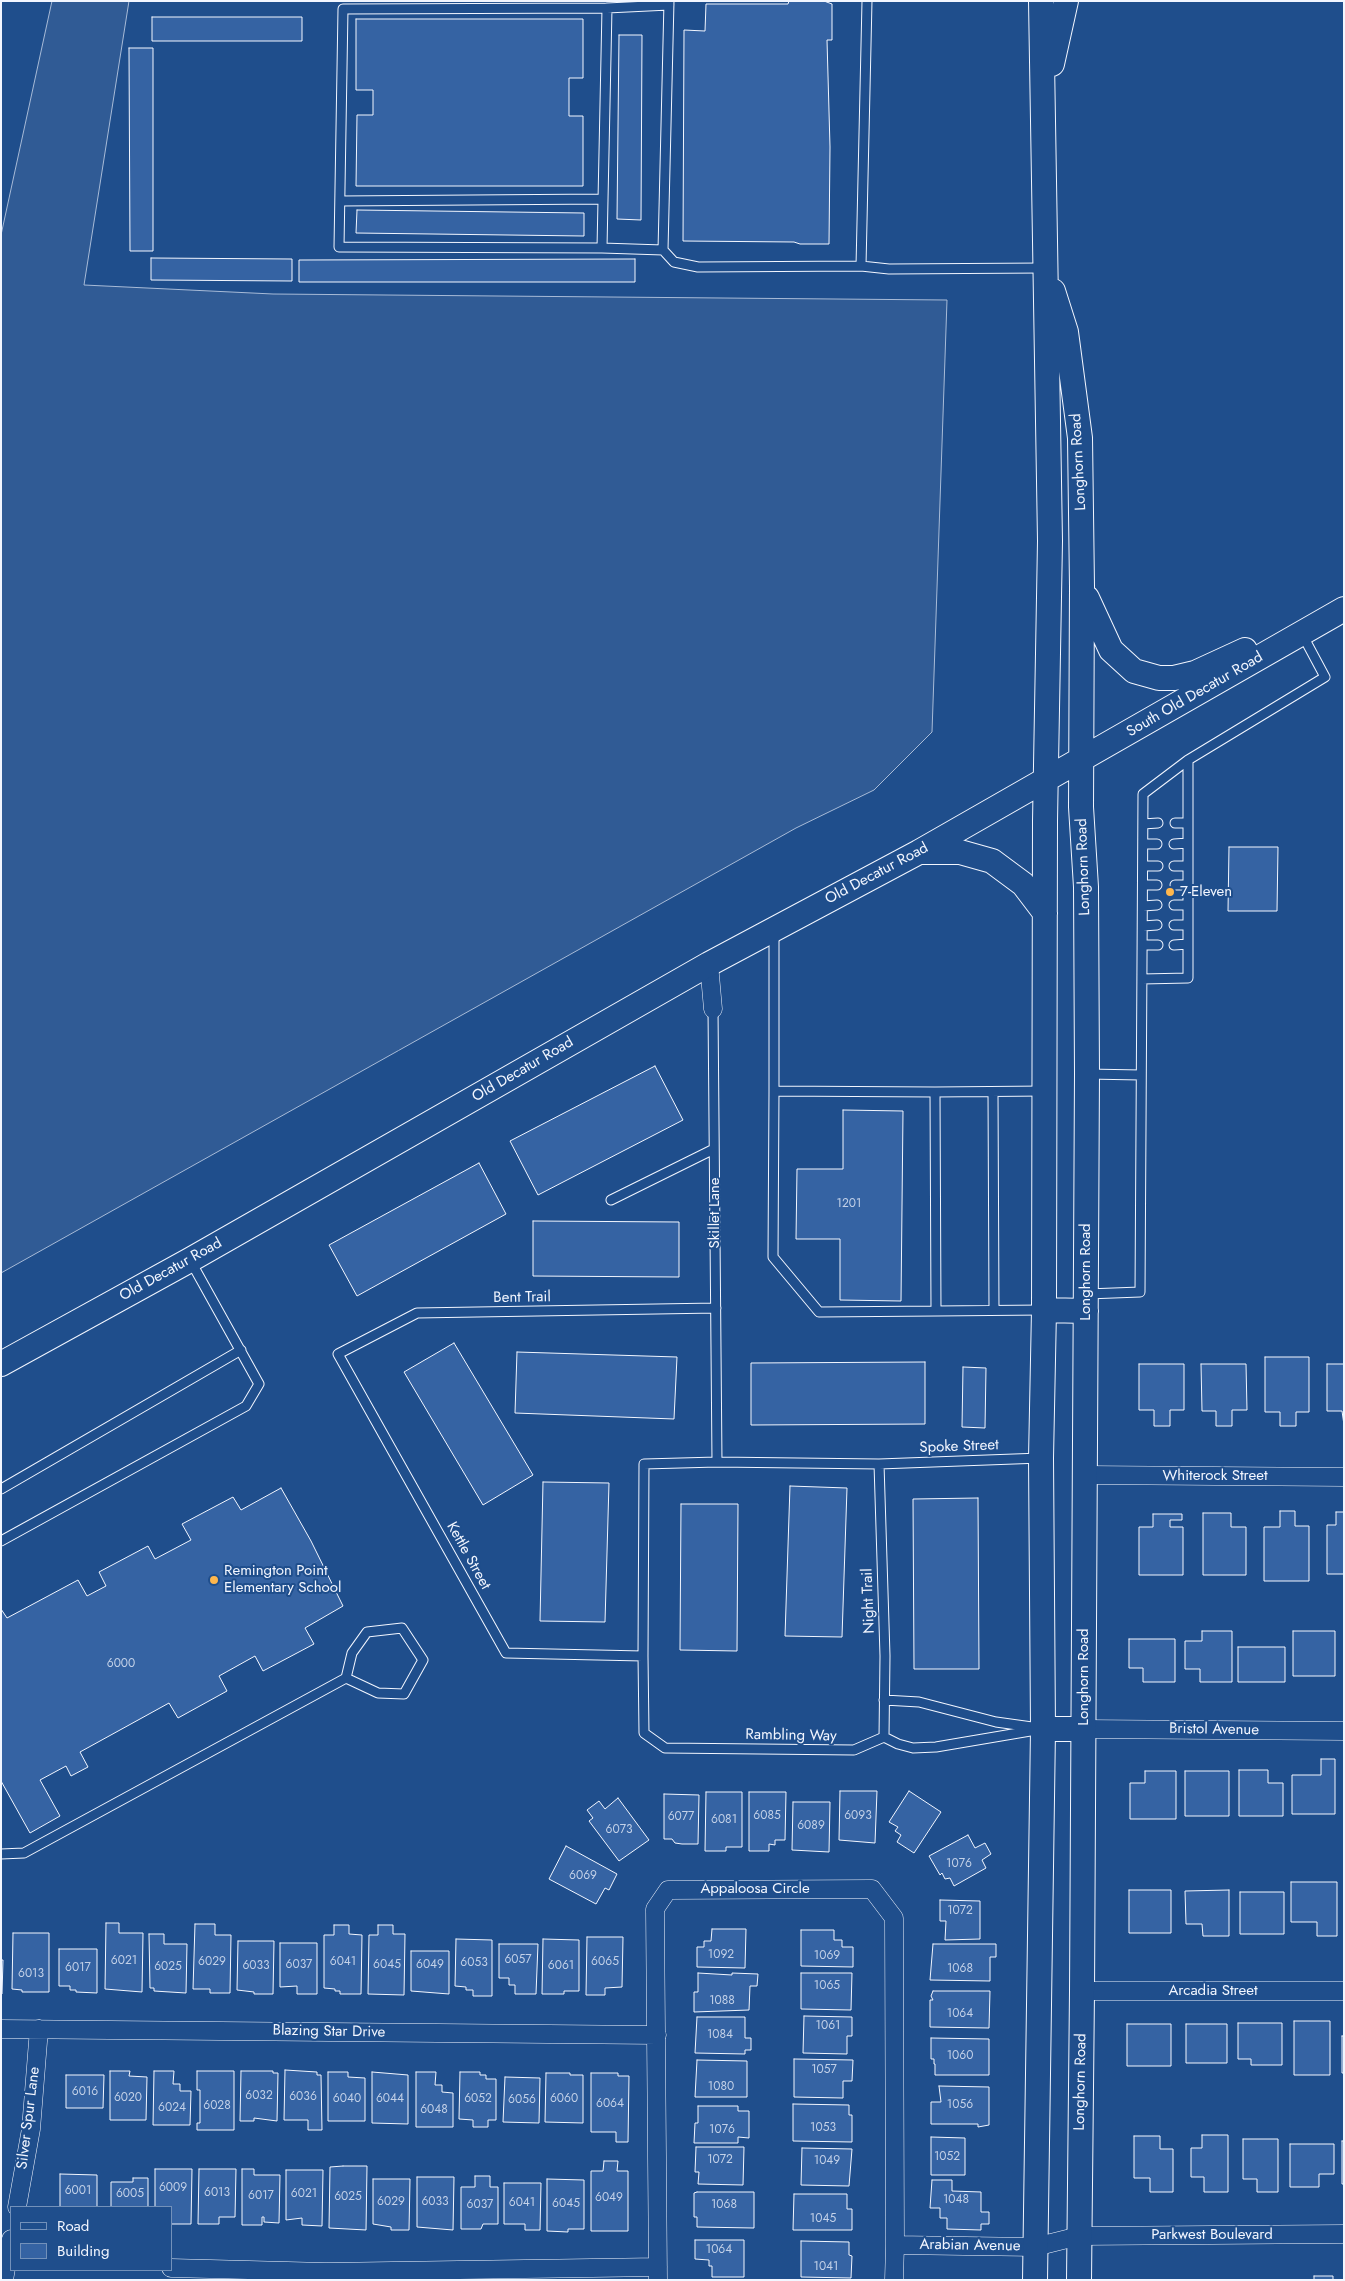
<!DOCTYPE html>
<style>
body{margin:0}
#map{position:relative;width:1345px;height:2281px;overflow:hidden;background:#1f4e8c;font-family:Jost,sans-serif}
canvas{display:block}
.frame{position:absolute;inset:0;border:2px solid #f2f6ff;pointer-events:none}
.legend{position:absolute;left:10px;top:2206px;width:162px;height:65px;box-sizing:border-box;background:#1f4e8c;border:1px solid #7391ba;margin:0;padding:6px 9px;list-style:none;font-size:15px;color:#f2f6ff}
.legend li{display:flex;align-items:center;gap:10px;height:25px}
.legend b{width:25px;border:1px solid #7391ba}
</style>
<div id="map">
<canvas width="1345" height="2281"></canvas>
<div class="frame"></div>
<ul class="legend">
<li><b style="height:6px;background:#1f4e8c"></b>Road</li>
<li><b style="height:14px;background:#3563a3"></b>Building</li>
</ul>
</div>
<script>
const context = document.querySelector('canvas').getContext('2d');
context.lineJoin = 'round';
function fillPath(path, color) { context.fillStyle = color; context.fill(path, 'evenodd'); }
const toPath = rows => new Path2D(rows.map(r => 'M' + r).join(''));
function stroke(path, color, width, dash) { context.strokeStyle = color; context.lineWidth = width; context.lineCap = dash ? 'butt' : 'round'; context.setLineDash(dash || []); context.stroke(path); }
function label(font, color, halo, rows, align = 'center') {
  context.font = font + ' Jost,sans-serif'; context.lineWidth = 4; context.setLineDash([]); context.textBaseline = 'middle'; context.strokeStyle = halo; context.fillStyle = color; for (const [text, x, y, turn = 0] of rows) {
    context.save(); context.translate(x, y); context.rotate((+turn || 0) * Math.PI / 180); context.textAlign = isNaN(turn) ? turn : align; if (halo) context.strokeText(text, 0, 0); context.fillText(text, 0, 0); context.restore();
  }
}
const built = toPath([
 [52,1,129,1,84,285,273,294,947,300,932,732,874,790,796,828,1,1273,1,235,52,1]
]);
fillPath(built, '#305b95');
stroke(built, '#a8bbd7', 1);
const building = toPath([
 [789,1,824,1,832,4,832,40,827,40,830,147,829,244,800,244,794,242,683,241,684,30,705,31,706,4,788,4,789,1],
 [152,17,302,17,302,41,152,41,152,17],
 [356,19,583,19,583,78,569,78,569,116,583,116,583,186,356,186,357,115,373,115,373,90,356,90,356,19],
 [619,35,642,35,641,220,617,219,619,35],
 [129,48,153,48,153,251,130,251,129,48],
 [357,210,584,213,584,236,356,233,357,210],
 [151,258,292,259,292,281,151,280,151,258],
 [635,259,635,282,299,282,299,260,635,259],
 [1229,847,1278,847,1277,911,1228,911,1229,847],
 [655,1066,683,1120,538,1195,510,1141,655,1066],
 [843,1110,903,1111,901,1301,840,1300,840,1239,796,1239,797,1169,843,1169,843,1110],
 [479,1163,506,1214,357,1296,329,1245,479,1163],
 [533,1221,679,1222,679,1277,533,1276,533,1221],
 [454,1343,533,1475,483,1505,404,1372,454,1343],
 [517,1352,677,1357,674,1419,515,1413,517,1352],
 [1265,1357,1309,1357,1309,1412,1296,1412,1296,1426,1280,1426,1280,1412,1265,1412,1265,1357],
 [925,1362,925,1424,751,1425,751,1363,925,1362],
 [1139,1364,1184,1364,1184,1410,1170,1410,1170,1426,1154,1426,1154,1410,1139,1410,1139,1364],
 [1201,1364,1246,1364,1247,1410,1232,1410,1232,1426,1216,1426,1216,1411,1202,1411,1201,1364],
 [1327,1364,1344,1364,1344,1425,1342,1411,1327,1411,1327,1364],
 [963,1367,986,1368,985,1428,962,1427,963,1367],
 [543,1482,609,1483,605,1622,540,1621,543,1482],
 [790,1486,847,1488,842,1637,785,1636,790,1486],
 [281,1488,311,1541,343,1606,305,1628,314,1644,263,1671,255,1656,219,1676,227,1691,178,1718,169,1703,80,1752,88,1767,71,1776,66,1766,40,1780,60,1816,30,1833,1,1781,1,1609,7,1618,78,1580,87,1596,106,1586,99,1572,148,1546,155,1559,191,1540,182,1524,233,1497,241,1510,281,1488],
 [978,1498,979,1669,914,1669,913,1499,978,1498],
 [681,1504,738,1504,737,1651,680,1650,681,1504],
 [1280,1511,1295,1511,1295,1526,1309,1526,1309,1581,1264,1581,1264,1527,1280,1527,1280,1511],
 [1336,1512,1344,1512,1344,1574,1327,1574,1327,1525,1336,1525,1336,1512],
 [1203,1513,1231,1513,1231,1527,1246,1527,1246,1575,1203,1575,1203,1513],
 [1153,1514,1182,1514,1182,1520,1170,1520,1170,1527,1183,1527,1183,1575,1139,1575,1139,1527,1153,1527,1153,1514],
 [1202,1631,1232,1631,1232,1682,1200,1682,1200,1669,1185,1669,1185,1641,1202,1641,1202,1631],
 [1293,1631,1335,1631,1335,1676,1293,1676,1293,1631],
 [1129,1639,1175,1639,1175,1682,1143,1682,1143,1668,1129,1668,1129,1639],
 [1238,1647,1285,1647,1285,1682,1238,1682,1238,1647],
 [1321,1759,1335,1759,1335,1814,1292,1814,1292,1775,1321,1775,1321,1759],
 [1239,1770,1268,1770,1268,1783,1283,1783,1283,1816,1239,1816,1239,1770],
 [1145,1771,1176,1771,1176,1819,1130,1819,1130,1783,1145,1783,1145,1771],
 [1185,1771,1229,1771,1229,1816,1185,1816,1185,1771],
 [840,1791,877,1791,875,1843,839,1840,840,1791],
 [909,1791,941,1812,914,1853,897,1842,901,1835,895,1831,898,1827,889,1822,909,1791],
 [706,1792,742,1792,742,1847,726,1847,726,1851,705,1851,706,1792],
 [749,1792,786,1792,785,1840,775,1840,775,1845,769,1844,769,1851,749,1851,749,1792],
 [664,1794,699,1795,698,1844,682,1844,675,1843,672,1839,664,1839,664,1794],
 [618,1798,649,1840,619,1861,589,1821,593,1818,587,1810,599,1801,605,1809,618,1798],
 [793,1802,830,1802,829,1852,792,1850,793,1802],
 [968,1835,975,1848,985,1843,991,1854,982,1860,986,1868,954,1886,950,1878,945,1879,942,1873,940,1875,929,1856,968,1835],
 [566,1846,617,1874,609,1890,605,1888,596,1904,549,1879,566,1846],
 [1291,1882,1337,1882,1337,1936,1317,1936,1317,1922,1291,1922,1291,1882],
 [1129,1890,1171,1890,1171,1933,1129,1933,1129,1890],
 [1229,1890,1229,1936,1203,1936,1202,1924,1186,1924,1185,1891,1229,1890],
 [1240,1892,1284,1892,1284,1934,1240,1934,1240,1892],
 [940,1900,980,1901,980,1939,945,1940,946,1921,940,1921,940,1900],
 [106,1923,119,1923,119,1933,143,1933,142,1992,105,1989,106,1923],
 [195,1924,215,1924,215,1935,231,1935,230,1993,210,1993,210,1989,193,1989,195,1924],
 [334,1925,349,1925,349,1934,362,1935,361,1994,340,1994,340,1991,335,1991,335,1989,324,1988,324,1935,334,1935,334,1925],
 [378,1925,393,1925,393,1934,405,1934,404,1995,368,1994,369,1935,378,1935,378,1925],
 [712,1929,746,1929,745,1968,697,1967,697,1947,704,1947,704,1941,711,1941,712,1929],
 [801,1930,834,1930,834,1940,842,1940,842,1947,853,1947,853,1967,801,1966,801,1930],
 [13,1933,49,1933,49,1992,22,1992,22,1990,12,1989,13,1933],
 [149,1934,164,1934,164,1944,187,1944,186,1993,154,1991,154,1988,150,1988,149,1934],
 [587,1937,623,1937,622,1987,605,1988,605,1995,586,1995,587,1937],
 [456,1939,492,1940,492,1996,473,1996,473,1990,466,1990,466,1987,455,1986,456,1939],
 [543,1939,579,1940,579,1991,564,1991,564,1994,542,1994,543,1939],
 [238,1941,274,1941,273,1994,254,1994,254,1992,237,1990,238,1941],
 [280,1943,317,1943,317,1994,297,1994,297,1986,280,1987,280,1943],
 [499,1944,538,1944,536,1994,515,1994,515,1985,509,1985,509,1978,499,1978,499,1944],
 [933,1944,996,1944,996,1957,990,1957,990,1981,930,1980,933,1944],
 [59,1949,97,1949,97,1993,76,1992,76,1990,70,1990,70,1986,59,1986,59,1949],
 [411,1951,449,1951,449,1994,411,1991,411,1951],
 [1,1960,3,1960,2,1994,1,1994,1,1960],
 [698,1973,732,1975,732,1973,758,1974,757,1986,750,1986,749,2010,694,2012,694,1992,698,1992,698,1973],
 [801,1973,852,1973,851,2010,801,2009,801,1973],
 [933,1991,990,1991,989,2028,930,2027,930,2000,933,2000,931,1996,933,1991],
 [804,2016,852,2017,852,2036,847,2036,847,2054,803,2053,804,2016],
 [697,2017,745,2017,745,2038,751,2038,751,2050,745,2050,745,2054,695,2053,697,2017],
 [1294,2021,1330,2021,1330,2075,1294,2075,1294,2021],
 [1238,2023,1282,2023,1282,2065,1251,2065,1251,2059,1238,2059,1238,2023],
 [1127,2024,1171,2024,1171,2066,1127,2066,1127,2024],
 [1186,2024,1227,2024,1227,2063,1186,2063,1186,2024],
 [1342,2036,1344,2036,1344,2073,1342,2073,1342,2036],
 [931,2038,989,2039,989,2075,935,2075,935,2064,934,2064,934,2059,931,2059,931,2038],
 [794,2059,853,2060,852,2081,843,2081,843,2098,794,2097,794,2059],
 [697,2060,747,2061,747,2097,695,2097,697,2060],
 [285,2070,317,2072,317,2075,321,2075,322,2130,308,2130,308,2120,284,2120,285,2070],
 [110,2071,130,2071,129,2076,147,2077,146,2120,110,2120,110,2071],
 [154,2071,174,2071,173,2084,180,2084,180,2091,191,2091,190,2125,153,2125,154,2071],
 [197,2071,234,2071,234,2130,197,2130,197,2123,200,2123,200,2090,197,2090,197,2071],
 [241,2071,273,2071,273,2073,278,2073,277,2121,254,2118,254,2121,240,2121,241,2071],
 [328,2072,348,2072,348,2077,365,2078,365,2121,328,2121,328,2072],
 [372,2072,408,2075,408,2124,372,2123,372,2072],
 [416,2072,436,2072,435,2085,442,2085,442,2092,453,2093,453,2127,416,2127,416,2072],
 [460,2072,480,2072,480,2075,486,2075,486,2079,496,2079,496,2120,488,2120,488,2127,473,2127,473,2120,459,2119,460,2072],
 [546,2073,570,2073,570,2075,583,2075,583,2123,545,2122,546,2073],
 [591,2073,618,2073,618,2076,629,2076,628,2142,616,2142,616,2132,591,2132,591,2073],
 [66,2075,104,2075,103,2108,66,2108,66,2075],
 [505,2077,540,2078,539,2123,503,2122,505,2077],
 [939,2086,989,2087,989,2125,978,2127,978,2124,931,2124,931,2102,941,2102,939,2086],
 [793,2104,849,2105,849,2115,852,2115,852,2142,793,2141,793,2104],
 [698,2106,738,2106,738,2111,749,2111,749,2138,738,2137,738,2143,694,2143,695,2123,698,2123,698,2106],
 [1202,2135,1228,2135,1228,2192,1204,2192,1204,2177,1191,2177,1191,2148,1202,2148,1202,2135],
 [1134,2136,1160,2136,1160,2149,1173,2149,1173,2192,1150,2192,1150,2178,1134,2178,1134,2136],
 [931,2137,965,2138,965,2175,931,2175,931,2137],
 [1243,2139,1278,2139,1278,2192,1257,2192,1257,2179,1243,2179,1243,2139],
 [1342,2141,1344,2141,1344,2184,1342,2184,1342,2141],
 [1290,2144,1334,2144,1334,2174,1319,2174,1319,2187,1290,2187,1290,2144],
 [696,2147,744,2147,743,2185,698,2184,699,2172,695,2172,696,2147],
 [802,2148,852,2149,849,2186,801,2185,802,2148],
 [604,2161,618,2161,617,2171,628,2171,628,2231,591,2231,591,2171,603,2171,604,2161],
 [343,2166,367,2166,366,2230,329,2228,330,2167,343,2166],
 [155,2169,192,2169,191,2224,171,2224,171,2207,155,2207,155,2169],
 [199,2169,236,2169,235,2217,219,2217,219,2224,198,2224,199,2169],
 [242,2169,254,2169,254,2175,280,2175,279,2223,264,2222,264,2217,262,2217,262,2225,242,2225,242,2169],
 [286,2170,323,2170,322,2226,302,2225,302,2218,286,2220,286,2170],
 [60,2174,97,2175,97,2207,60,2207,60,2174],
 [475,2176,490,2176,490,2187,498,2187,498,2224,483,2224,481,2229,461,2229,461,2187,475,2187,475,2176],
 [417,2177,454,2177,453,2230,417,2227,417,2177],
 [133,2178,148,2178,148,2207,111,2207,111,2182,133,2182,133,2178],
 [373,2179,410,2179,409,2230,391,2230,391,2227,373,2224,373,2179],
 [547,2179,584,2180,584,2229,568,2229,568,2232,547,2231,547,2179],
 [932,2180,952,2180,952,2191,981,2192,981,2212,989,2212,989,2224,981,2224,981,2230,947,2229,947,2218,940,2218,940,2208,930,2208,932,2180],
 [504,2183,541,2183,540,2230,525,2230,525,2224,504,2224,504,2183],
 [697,2192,754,2192,754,2228,697,2227,697,2217,694,2217,694,2193,697,2192],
 [794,2194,847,2194,847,2209,852,2209,852,2230,793,2230,794,2194],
 [695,2240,744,2240,744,2277,712,2277,712,2266,709,2266,709,2260,695,2259,695,2240],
 [801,2241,849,2242,849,2255,852,2256,851,2278,801,2277,801,2241],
 [1314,2276,1333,2276,1333,2280,1314,2280,1314,2276]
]);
fillPath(building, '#3563a3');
stroke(building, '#f2f6ff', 1);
const lane = toPath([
 [669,1,663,250,674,262,698,267,861,266],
 [867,1,861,266,889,269,1043,268],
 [340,201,603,199],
 [602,248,339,247,343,9,607,8],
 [663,250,602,248,607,8,669,5],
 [1175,823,1188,823],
 [1143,824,1158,823],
 [1143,844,1157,844],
 [1174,844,1188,843],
 [1143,866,1158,866],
 [1174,866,1188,866],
 [1143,885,1157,885],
 [1175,885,1188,885],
 [1174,905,1188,905],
 [1143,906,1157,905],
 [1174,925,1188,925],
 [1143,926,1157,925],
 [774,933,774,1091,935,1092],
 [1143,945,1158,945],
 [1174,945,1188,944],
 [1142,979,1188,978,1188,760],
 [713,1009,717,1462],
 [1087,1074,1141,1075],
 [774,1091,773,1257,819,1312,936,1311],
 [993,1092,994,1310],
 [611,1200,714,1149],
 [1087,1294,1140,1292,1143,794,1188,760,1325,677,1302,634],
 [1043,1310,936,1311,935,1092,1045,1091],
 [1041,1458,879,1464,717,1462,644,1464,643,1656,644,1733,665,1748,854,1750,884,1737,898,1744,913,1748,936,1747,1042,1729],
 [879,1464,885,1656,884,1737],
 [1,1489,241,1350],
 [1,1541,246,1406,259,1384,190,1260],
 [643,1656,506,1653,338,1354,417,1313,716,1308],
 [884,1700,919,1702,996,1722,1032,1727],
 [1,1854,24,1853,346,1678,352,1653,367,1632,402,1628,423,1660,404,1694,378,1693,346,1678]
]);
const street = toPath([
 [709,964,713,1009],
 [1086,1475,1344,1477],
 [1084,1729,1344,1731],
 [1082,1991,1344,1991],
 [1,2029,657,2035],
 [17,2207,31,2129,39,2029],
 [171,2268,326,2272,658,2267],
 [4,2280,11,2239],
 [658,2280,655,1909,668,1890,872,1889,894,1918,895,2245],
 [894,2280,895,2245,1035,2247,1079,2236,1344,2234]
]);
const secondary = toPath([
 [1052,64,1066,1],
 [1053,291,1066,332,1080,438,1082,587,1081,807,1086,887,1087,1074,1082,1991,1079,2280],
 [1087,598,1111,650,1134,671,1159,678,1174,678,1195,673,1245,650],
 [921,852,960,852,992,861,1023,884,1045,913],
 [1044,1310,1086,1311],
 [1,1364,190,1260,709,964,919,852,1344,609],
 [1043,1729,1084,1729],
 [1035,2280,1043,1729,1041,1458,1044,1310,1045,821,1050,541,1041,1]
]);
stroke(lane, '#f2f6ff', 11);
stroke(street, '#f2f6ff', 19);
stroke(secondary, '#f2f6ff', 26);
stroke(lane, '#1f4e8c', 9);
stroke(street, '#1f4e8c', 18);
stroke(secondary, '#1f4e8c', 24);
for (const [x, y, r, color] of [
 [1170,892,5,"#ffb74d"],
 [214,1580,5,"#ffb74d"]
]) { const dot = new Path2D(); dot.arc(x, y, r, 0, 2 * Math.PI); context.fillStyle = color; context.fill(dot); stroke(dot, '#1f4e8c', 2); }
label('12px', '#c3d1e8', null, [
 ["1201",849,1204],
 ["6000",121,1664],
 ["6085",767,1816],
 ["6093",858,1816],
 ["6077",681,1817],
 ["6081",724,1820],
 ["6089",811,1826],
 ["6073",619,1830],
 ["1076",959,1864],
 ["6069",583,1876],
 ["1072",960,1911],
 ["1092",721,1955],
 ["1069",827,1956],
 ["6057",518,1960],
 ["6021",124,1961],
 ["6029",212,1962],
 ["6041",343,1962],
 ["6065",605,1962],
 ["6053",474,1963],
 ["6037",299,1965],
 ["6045",387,1965],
 ["6049",430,1965],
 ["6033",256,1966],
 ["6061",561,1966],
 ["6025",168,1967],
 ["6017",78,1968],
 ["1068",960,1969],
 ["6013",31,1974],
 ["1065",827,1986],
 ["1088",722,2001],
 ["1064",960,2014],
 ["1061",828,2026],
 ["1084",720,2035],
 ["1060",960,2056],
 ["1057",824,2070],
 ["1080",721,2087],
 ["6016",85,2092],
 ["6032",259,2096],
 ["6036",303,2097],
 ["6020",128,2098],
 ["6040",347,2099],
 ["6044",390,2099],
 ["6052",478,2099],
 ["6060",564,2099],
 ["6056",522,2100],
 ["6064",610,2104],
 ["1056",960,2105],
 ["6028",217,2106],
 ["6024",172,2108],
 ["6048",434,2110],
 ["1053",823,2128],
 ["1076",722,2130],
 ["1052",947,2157],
 ["1072",720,2160],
 ["1049",827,2161],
 ["6009",173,2188],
 ["6001",78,2191],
 ["6013",217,2193],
 ["6005",130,2194],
 ["6021",304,2194],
 ["6017",261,2196],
 ["6025",348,2197],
 ["6049",609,2198],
 ["1048",956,2200],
 ["6029",391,2202],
 ["6033",435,2202],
 ["6041",522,2203],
 ["6045",566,2204],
 ["6037",480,2205],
 ["1068",724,2205],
 ["1045",823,2219],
 ["1064",719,2250],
 ["1041",826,2267]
]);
label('15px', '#f2f6ff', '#1f4e8c', [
 ["Longhorn Road",1079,462,-93],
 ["South Old Decatur Road",1195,695,-30],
 ["Longhorn Road",1084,867,-92],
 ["Old Decatur Road",877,874,-28],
 ["Old Decatur Road",523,1070,-30],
 ["Skillet Lane",715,1213,-90],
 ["Old Decatur Road",171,1270,-29],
 ["Longhorn Road",1086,1272,-90],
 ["Bent Trail",522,1298,-1],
 ["Spoke Street",959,1447,-2],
 ["Whiterock Street",1215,1476],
 ["Kettle Street",468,1556,61],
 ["Night Trail",869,1601,-92],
 ["Longhorn Road",1084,1677,-90],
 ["Bristol Avenue",1214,1730,1],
 ["Rambling Way",791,1736,1],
 ["Appaloosa Circle",755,1889],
 ["Arcadia Street",1213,1991],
 ["Blazing Star Drive",329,2032,1],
 ["Longhorn Road",1081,2082,-89],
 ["Silver Spur Lane",29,2118,-83],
 ["Parkwest Boulevard",1212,2235],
 ["Arabian Avenue",970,2246,1]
]);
label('15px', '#f2f6ff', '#1f4e8c', [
 ["7-Eleven",1180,892],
 ["Remington Point",224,1571],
 ["Elementary School",224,1588]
], 'left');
</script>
